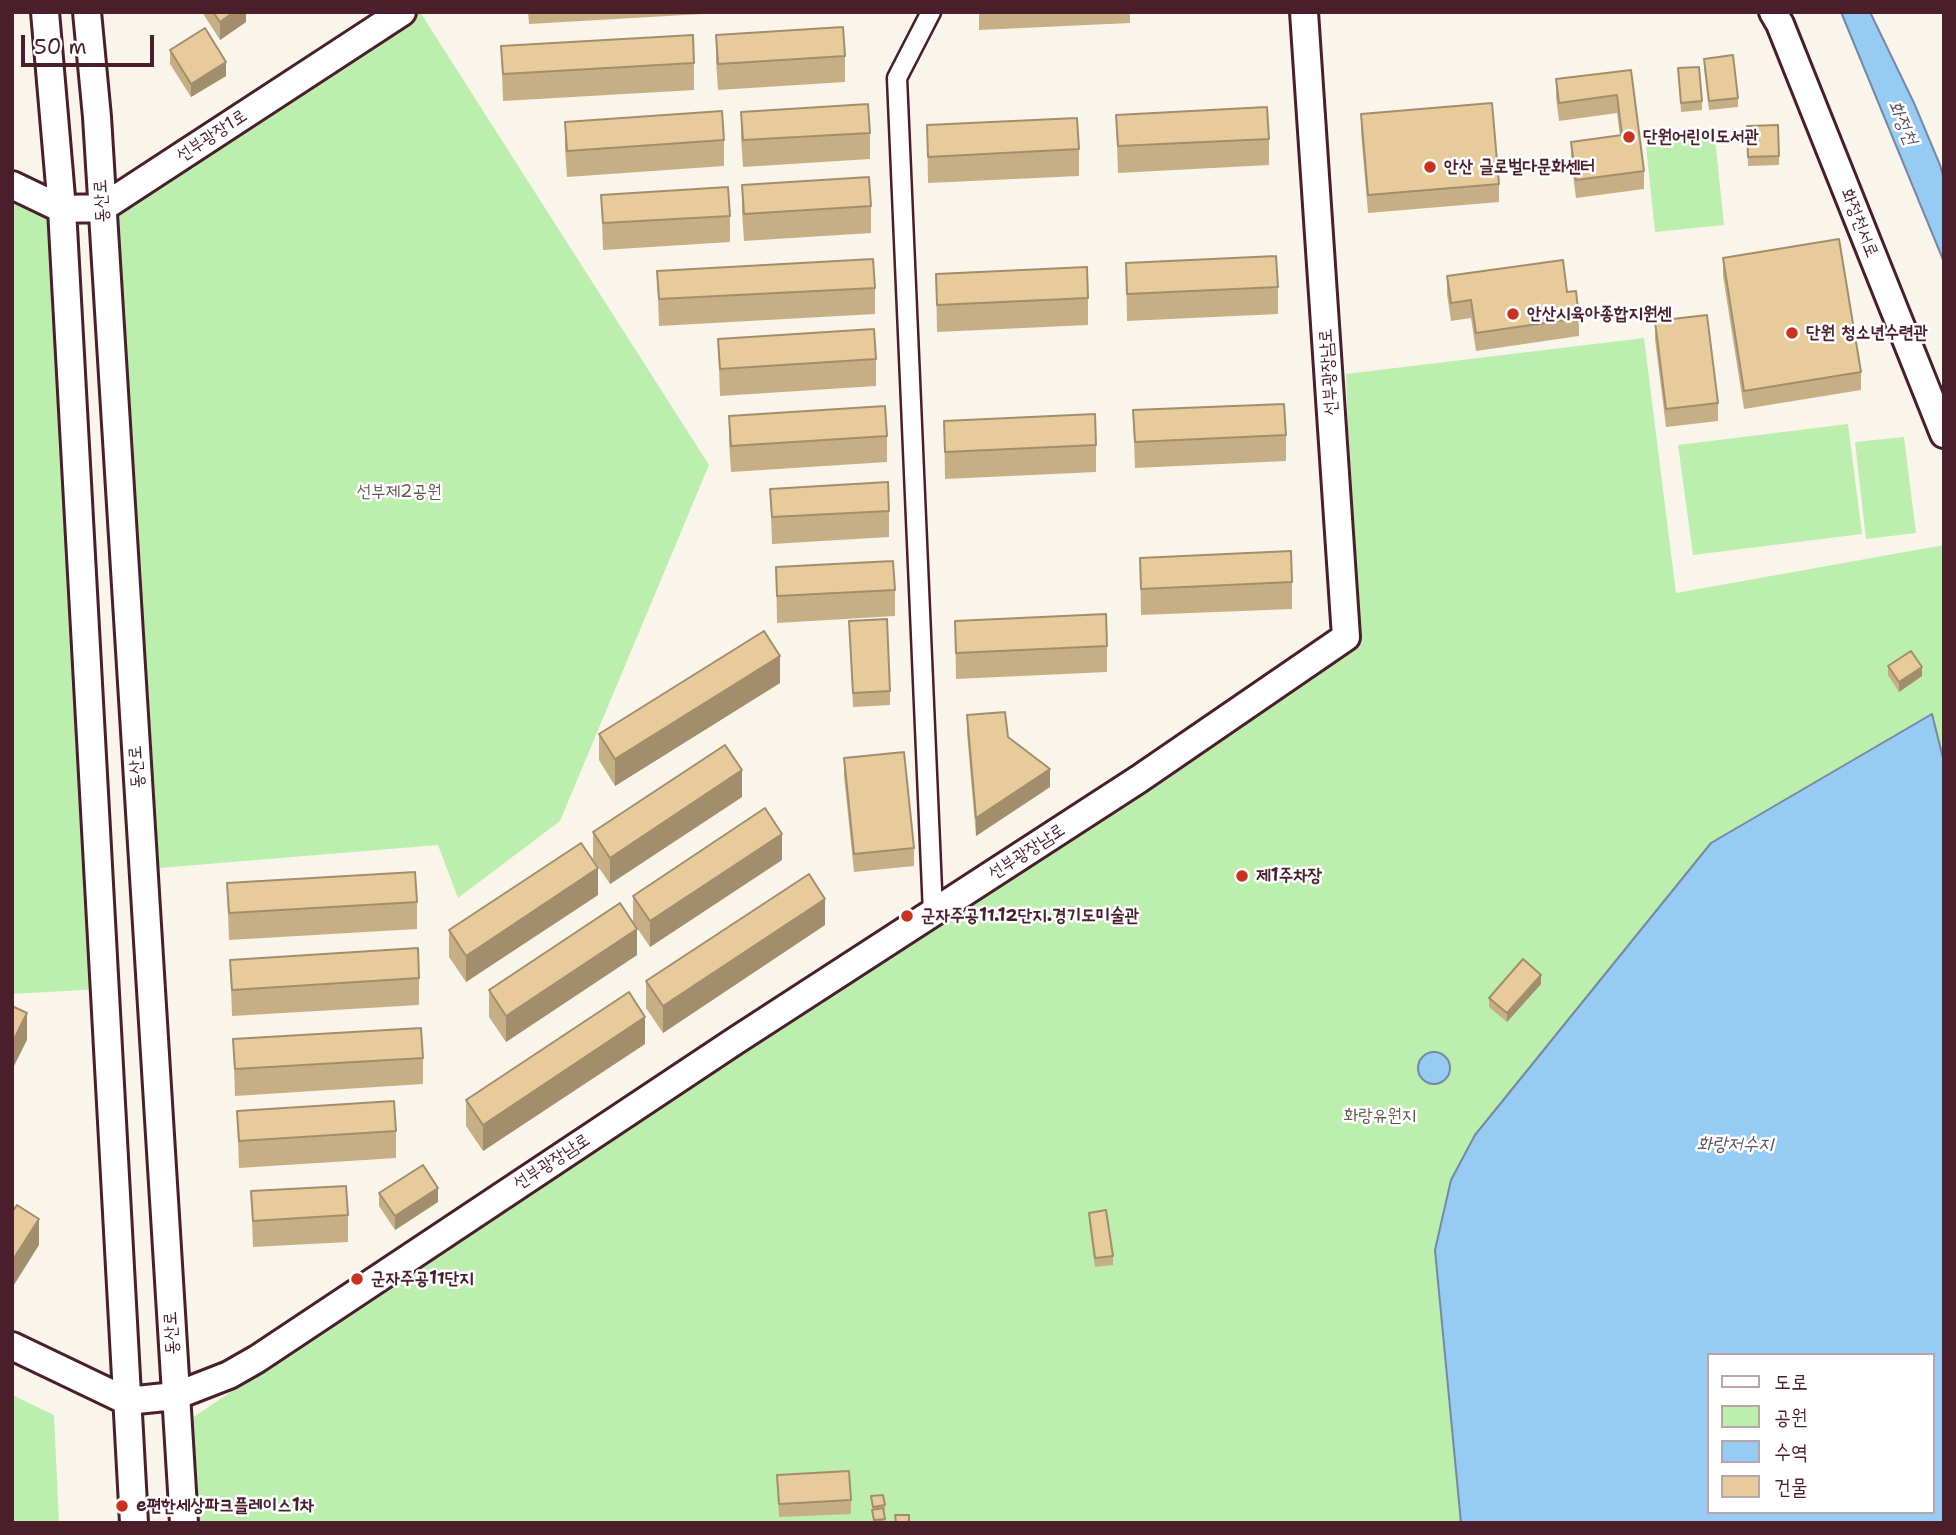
<!DOCTYPE html>
<meta charset="utf-8">
<style>
body{margin:0}
#map{position:relative;width:1956px;height:1535px;overflow:hidden;background:#faf5eb;font-family:"Shantell Sans","Poor Story",sans-serif}
canvas{display:block}
.frame{position:absolute;inset:0;border:14px solid #4a1f2b;pointer-events:none}
.legend{position:absolute;left:1707px;top:1353px;width:228px;height:161px;box-sizing:border-box;background:#fff;border:2px solid #b7a5aa;margin:0;padding:9px 12px;list-style:none;font-size:21px;color:#4a1f2b}
.legend li{display:flex;align-items:center;gap:14px;height:35px}
.legend b{width:35px;border:2px solid #b7a5aa}
.scale{position:absolute;left:21px;top:35px;width:133px;height:32px;box-sizing:border-box;border:4px solid #4a1f2b;border-top:0;padding-left:9px;font-size:21px;line-height:24px;white-space:nowrap;color:#4a1f2b;-webkit-text-stroke:5px #fff;paint-order:stroke}
</style>
<div id="map">
<canvas width="1956" height="1535"></canvas>
<div class="frame"></div>
<ul class="legend">
<li><b style="height:9px;background:#fff"></b>도로</li>
<li><b style="height:19px;background:#bceeae"></b>공원</li>
<li><b style="height:19px;background:#96ccf4"></b>수역</li>
<li><b style="height:19px;background:#e7cb9b"></b>건물</li>
</ul>
<div class="scale">50 m</div>
</div>
<script>
const context = document.querySelector('canvas').getContext('2d');
context.lineJoin = 'round';
function fillPath(path, color) { context.fillStyle = color; context.fill(path, 'evenodd'); }
const toPath = rows => new Path2D(rows.map(r => 'M' + r).join(''));
function stroke(path, color, width, dash) { context.strokeStyle = color; context.lineWidth = width; context.lineCap = dash ? 'butt' : 'round'; context.setLineDash(dash || []); context.stroke(path); }
function label(font, color, halo, rows, align = 'center') {
  context.font = font + ' "Shantell Sans","Poor Story",sans-serif'; context.lineWidth = 5; context.setLineDash([]); context.textBaseline = 'middle'; context.strokeStyle = halo; context.fillStyle = color; for (const [text, x, y, turn = 0] of rows) {
    context.save(); context.translate(x, y); context.rotate((+turn || 0) * Math.PI / 180); context.textAlign = isNaN(turn) ? turn : align; if (halo) context.strokeText(text, 0, 0); context.fillText(text, 0, 0); context.restore();
  }
}
fillPath(toPath([
 [407,12,420,12,709,465,560,821,458,898,438,845,147,869,105,213],
 [1715,138,1724,225,1655,232,1646,145],
 [12,202,54,220,101,989,12,994],
 [1644,338,1676,593,1944,545,1944,1523,193,1523,186,1422,552,1177,1356,645,1346,374],
 [1709,1355,1933,1355,1933,1512,1709,1512],
 [1848,424,1862,534,1693,555,1678,445],
 [1904,437,1916,533,1866,539,1855,442],
 [12,1395,54,1415,59,1523,12,1523]
]), '#bceeae');
const water = toPath([
 [1841,12,1870,12,1914,103,1940,165,1944,179,1944,262,1841,12],
 [1932,714,1944,762,1944,1523,1461,1523,1435,1250,1451,1180,1475,1135,1711,843,1932,714],
 [1709,1355,1933,1355,1933,1512,1709,1512,1709,1355],
 '1418 1068a16 16 0 1 1 32 0a16 16 0 1 1-32 0Z'
]);
fillPath(water, '#96ccf4');
stroke(water, '#7887a4', 2);
const street = toPath([
 [931,12,897,78,933,913]
]);
const secondary = toPath([
 [45,12,62,209,134,1523],
 [87,12,97,117,184,1523],
 [1773,12,1780,24,1944,434],
 [12,185,62,209,102,208,402,12],
 [12,1346,127,1401],
 [127,1401,175,1396,229,1375,257,1359,735,1041,1139,779,1346,637,1304,12]
]);
stroke(street, '#4a1f2b', 23);
stroke(secondary, '#4a1f2b', 32);
stroke(street, '#fff', 18);
stroke(secondary, '#fff', 26);
fillPath(toPath([
 [202,12,246,12,246,22,220,40],
 [528,12,720,12,720,13,529,24],
 [979,12,1130,12,1130,23,979,30],
 [716,35,845,56,845,82,718,90,716,61],
 [501,46,694,63,694,90,503,101],
 [170,50,226,76,191,97,170,64],
 [1704,59,1738,98,1738,107,1709,110,1704,68],
 [1678,68,1702,101,1702,110,1681,112],
 [1631,70,1644,171,1644,189,1576,198,1571,160,1571,142,1620,136,1617,113,1559,121,1556,97,1556,79],
 [741,112,870,133,870,159,743,167,741,138],
 [1361,114,1499,184,1499,202,1368,213,1361,132],
 [1116,115,1269,139,1269,165,1118,173],
 [565,122,724,140,724,166,567,177,565,148],
 [927,125,1079,149,1079,176,928,183],
 [1747,126,1779,156,1779,165,1748,166],
 [742,185,871,206,871,233,744,241,742,212],
 [601,195,730,216,730,242,603,250],
 [1723,258,1861,372,1861,390,1744,409,1723,276],
 [1126,263,1278,287,1278,314,1127,321],
 [657,271,875,288,875,314,659,326],
 [936,274,1088,298,1088,325,937,332],
 [1447,276,1579,318,1579,336,1476,351,1471,318,1451,321,1447,294],
 [1655,321,1718,403,1718,421,1666,427,1655,339],
 [718,339,876,359,876,386,720,396],
 [1133,410,1286,435,1286,461,1135,468],
 [729,416,887,436,887,462,731,472,729,442],
 [944,421,1096,445,1096,472,945,479],
 [770,489,889,511,889,537,772,544],
 [1140,558,1292,582,1292,609,1141,615],
 [776,567,895,590,895,616,777,623],
 [849,621,890,691,890,705,853,707],
 [955,621,1107,646,1107,672,956,679],
 [1888,666,1922,676,1899,692,1888,675],
 [780,683,615,786,599,760,599,734],
 [967,715,1008,737,1050,787,976,836,967,733],
 [844,758,914,848,914,866,854,872,844,776],
 [742,797,610,884,593,859,593,832],
 [782,860,650,947,633,922,633,896],
 [227,883,417,902,417,929,229,940],
 [598,895,466,982,449,957,449,930],
 [825,925,663,1033,646,1008,646,981],
 [637,955,506,1042,489,1017,489,990],
 [230,960,419,978,419,1005,232,1016],
 [1541,984,1507,1022,1489,1007,1489,998],
 [233,1039,423,1058,423,1084,235,1096],
 [645,1044,483,1151,466,1126,466,1100],
 [237,1111,396,1131,396,1158,239,1168],
 [251,1191,348,1215,348,1242,253,1247],
 [379,1193,438,1202,395,1230,379,1206],
 [1089,1213,1113,1256,1113,1265,1095,1267,1089,1222],
 [777,1475,851,1500,851,1514,779,1517],
 [871,1496,885,1505,885,1510,883,1510,885,1523,874,1523]
]), '#c7af85');
fillPath(toPath([
 [234,12,246,12,246,22,220,40,220,22],
 [226,62,226,76,191,97,191,84],
 [780,656,780,683,615,786,615,759],
 [1922,667,1922,676,1899,692,1899,682],
 [1050,769,1050,787,976,836,976,818],
 [742,770,742,797,610,884,610,858],
 [782,834,782,860,650,947,650,921],
 [598,868,598,895,466,982,466,956],
 [825,899,825,925,663,1033,663,1006],
 [637,929,637,955,506,1042,506,1016],
 [1541,975,1541,984,1507,1022,1507,1013],
 [27,1013,27,1040,12,1070,12,1043],
 [645,1017,645,1044,483,1151,483,1125],
 [438,1188,438,1202,395,1230,395,1216],
 [39,1219,39,1245,12,1288,12,1261]
]), '#a28e6c');
const building = toPath([
 [213,12,234,12,220,22,213,12],
 [843,27,845,56,718,64,716,35,843,27],
 [205,28,226,62,191,84,170,50,205,28],
 [693,35,694,63,503,74,501,46,693,35],
 [1733,55,1738,98,1709,101,1704,59,1733,55],
 [1699,67,1702,101,1681,103,1678,68,1699,67],
 [1631,70,1644,171,1576,180,1571,142,1622,135,1617,95,1559,103,1556,79,1631,70],
 [1492,103,1499,184,1368,195,1361,114,1492,103],
 [868,104,870,133,743,140,741,112,868,104],
 [1267,107,1269,139,1118,146,1116,115,1267,107],
 [722,111,724,140,567,151,565,122,722,111],
 [1077,118,1079,149,928,157,927,125,1077,118],
 [1778,125,1779,156,1748,157,1747,126,1778,125],
 [869,177,871,206,744,214,742,185,869,177],
 [728,187,730,216,603,223,601,195,728,187],
 [1839,239,1861,372,1744,391,1723,258,1839,239],
 [1276,256,1278,287,1127,294,1126,263,1276,256],
 [873,259,875,288,659,299,657,271,873,259],
 [1563,260,1567,292,1576,291,1579,318,1476,333,1471,300,1451,303,1447,276,1563,260],
 [1087,267,1088,298,937,305,936,274,1087,267],
 [1707,315,1718,403,1666,409,1655,321,1707,315],
 [874,329,876,359,720,369,718,339,874,329],
 [1284,404,1286,435,1135,442,1133,410,1284,404],
 [885,406,887,436,731,446,729,416,885,406],
 [1095,414,1096,445,945,452,944,421,1095,414],
 [888,482,889,511,772,517,770,489,888,482],
 [1291,551,1292,582,1141,589,1140,558,1291,551],
 [893,561,895,590,777,596,776,567,893,561],
 [1106,614,1107,646,956,653,955,621,1106,614],
 [887,619,890,691,853,693,849,621,887,619],
 [764,631,780,656,615,759,599,734,764,631],
 [1911,651,1922,667,1899,682,1888,666,1911,651],
 [1005,712,1008,737,1050,769,976,818,967,715,1005,712],
 [725,745,742,770,610,858,593,832,725,745],
 [904,752,914,848,854,854,844,758,904,752],
 [765,808,782,834,650,921,633,896,765,808],
 [581,843,598,868,466,956,449,930,581,843],
 [415,872,417,902,229,913,227,883,415,872],
 [809,874,825,899,663,1006,646,981,809,874],
 [620,903,637,929,506,1016,489,990,620,903],
 [418,948,419,978,232,990,230,960,418,948],
 [1523,959,1541,975,1507,1013,1489,998,1523,959],
 [629,992,645,1017,483,1125,466,1100,629,992],
 [12,1006,27,1013,12,1043,12,1006],
 [421,1028,423,1058,235,1069,233,1039,421,1028],
 [394,1101,396,1131,239,1141,237,1111,394,1101],
 [423,1165,438,1188,395,1216,379,1193,423,1165],
 [346,1186,348,1215,253,1221,251,1191,346,1186],
 [17,1205,39,1219,12,1261,12,1212,17,1205],
 [1106,1210,1113,1256,1095,1258,1089,1213,1106,1210],
 [849,1471,851,1500,779,1504,777,1475,849,1471],
 [883,1495,885,1505,873,1507,871,1496,883,1495],
 [883,1508,885,1519,874,1520,872,1510,883,1508],
 [895,1515,909,1515,909,1523,896,1523,895,1515]
]);
fillPath(building, '#e7cb9b');
stroke(building, '#a28e6c', 2);
for (const [x, y, r, color] of [
 [1629,137,7,"#c8321e"],
 [1430,167,7,"#c8321e"],
 [1513,314,7,"#c8321e"],
 [1792,333,7,"#c8321e"],
 [1242,876,7,"#c8321e"],
 [907,916,7,"#c8321e"],
 [357,1279,7,"#c8321e"],
 [122,1506,7,"#c8321e"]
]) { const dot = new Path2D(); dot.arc(x, y, r, 0, 2 * Math.PI); context.fillStyle = color; context.fill(dot); stroke(dot, '#fff', 2.5); }
label('18px', '#4a1f2b', '#fff', [
 ["선부광장1로",212,136,-33],
 ["동산로",102,201,-93],
 ["화정천서로",1859,223,68],
 ["선부광장남로",1329,372,-94],
 ["동산로",137,767,-94],
 ["선부광장남로",1027,852,-33],
 ["선부광장남로",552,1162,-33],
 ["동산로",172,1333,-93]
]);
label('bold 18px', '#4a1f2b', '#fff', [
 ["단원어린이도서관",1643,137],
 ["안산 글로벌다문화센터",1444,167],
 ["안산시육아종합지원센",1527,314],
 ["단원 청소년수련관",1806,333],
 ["제1주차장",1256,876],
 ["군자주공11.12단지.경기도미술관",921,916],
 ["군자주공11단지",371,1279],
 ["e편한세상파크플레이스1차",136,1506]
], 'left');
label('18px', '#66534c', '#fff', [
 ["선부제2공원",399,492],
 ["화랑유원지",1380,1116]
]);
label('italic 19px', '#615367', '#fff', [
 ["화정천",1902,123,66],
 ["화랑저수지",1735,1145]
]);
</script>
